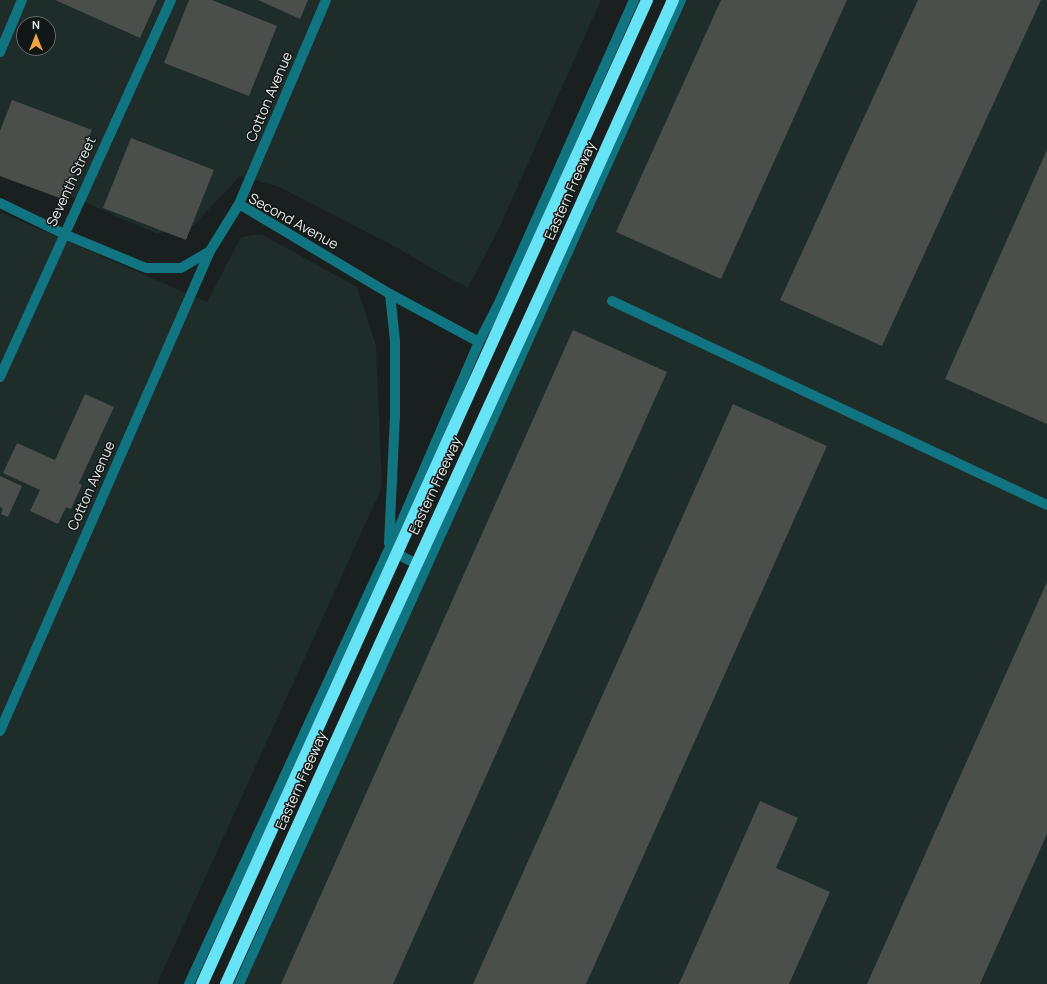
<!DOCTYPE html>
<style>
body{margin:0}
#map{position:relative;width:1047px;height:984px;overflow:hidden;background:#1a201f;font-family:Manrope,sans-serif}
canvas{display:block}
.north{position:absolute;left:16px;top:16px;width:40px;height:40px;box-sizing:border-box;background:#111716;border:1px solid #676c6b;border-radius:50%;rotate:0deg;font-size:11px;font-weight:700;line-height:16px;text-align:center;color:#e8eceb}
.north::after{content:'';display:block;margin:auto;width:14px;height:18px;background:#f2a540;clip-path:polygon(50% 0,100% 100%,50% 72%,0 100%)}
</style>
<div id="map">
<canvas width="1047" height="984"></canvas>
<div class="north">N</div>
</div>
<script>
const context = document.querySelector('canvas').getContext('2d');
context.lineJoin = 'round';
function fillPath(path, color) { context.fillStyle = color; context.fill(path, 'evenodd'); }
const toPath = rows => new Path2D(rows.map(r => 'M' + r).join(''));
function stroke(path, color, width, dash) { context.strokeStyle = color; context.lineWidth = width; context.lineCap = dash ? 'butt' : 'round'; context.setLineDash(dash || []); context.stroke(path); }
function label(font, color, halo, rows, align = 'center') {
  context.font = font + ' Manrope,sans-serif'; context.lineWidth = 3; context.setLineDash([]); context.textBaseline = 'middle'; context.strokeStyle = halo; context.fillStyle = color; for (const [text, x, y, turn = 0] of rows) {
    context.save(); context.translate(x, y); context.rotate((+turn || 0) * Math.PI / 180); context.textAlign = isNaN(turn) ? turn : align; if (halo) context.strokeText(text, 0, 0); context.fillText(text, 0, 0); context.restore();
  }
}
fillPath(toPath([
 [0,0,601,0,499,228,468,288,433,269,394,246,279,187,240,176,194,225,157,234,0,165],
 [24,24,48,24,48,48,24,48],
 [685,0,1047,0,1047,984,242,984],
 [0,212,207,302,241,237,261,234,357,287,376,346,382,487,157,984,0,984]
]), '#1e2c2a');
fillPath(toPath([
 [55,0,157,0,140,38],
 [189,0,212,0,277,26,249,96,164,63],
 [258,0,308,0,300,19],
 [721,0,847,0,721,279,616,232],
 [918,0,1041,0,882,346,780,300],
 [12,100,92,130,65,200,0,176,0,131],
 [131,138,214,170,186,240,103,208],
 [1047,150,1047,424,945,379],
 [573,330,667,372,393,984,281,984],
 [85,394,114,407,79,483,82,485,71,509,66,507,58,524,30,511,40,490,3,473,17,443,55,460],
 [733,404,827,446,586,984,473,984],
 [0,476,22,486,8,517,1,514,3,509,0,507],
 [1047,582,1047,834,980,984,867,984],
 [760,801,798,818,776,868,830,892,789,984,679,984]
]), '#4a4f4c');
stroke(toPath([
 [0,52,22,0],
 [0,203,64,234,146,268,181,268,210,251,239,204,390,294,479,342],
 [239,204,326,0],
 [612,301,1047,505],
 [0,377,171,0],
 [389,543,395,416,395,341,390,294],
 [390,550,422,567],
 [0,731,210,251],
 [189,984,401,523,479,342,499,303,634,0],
 [239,984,681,0]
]), '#117481', 10);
stroke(toPath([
 [202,984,647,0],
 [226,984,386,631,542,291,673,0]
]), '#66e3f5', 12);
label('14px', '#e8eceb', '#111716', [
 ["Cotton Avenue",270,97,-67],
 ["Seventh Street",72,182,-65],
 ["Eastern Freeway",571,191,-66],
 ["Second Avenue",293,222,29],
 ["Cotton Avenue",92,486,-66],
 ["Eastern Freeway",436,486,-65],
 ["Eastern Freeway",302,781,-66]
]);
</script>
